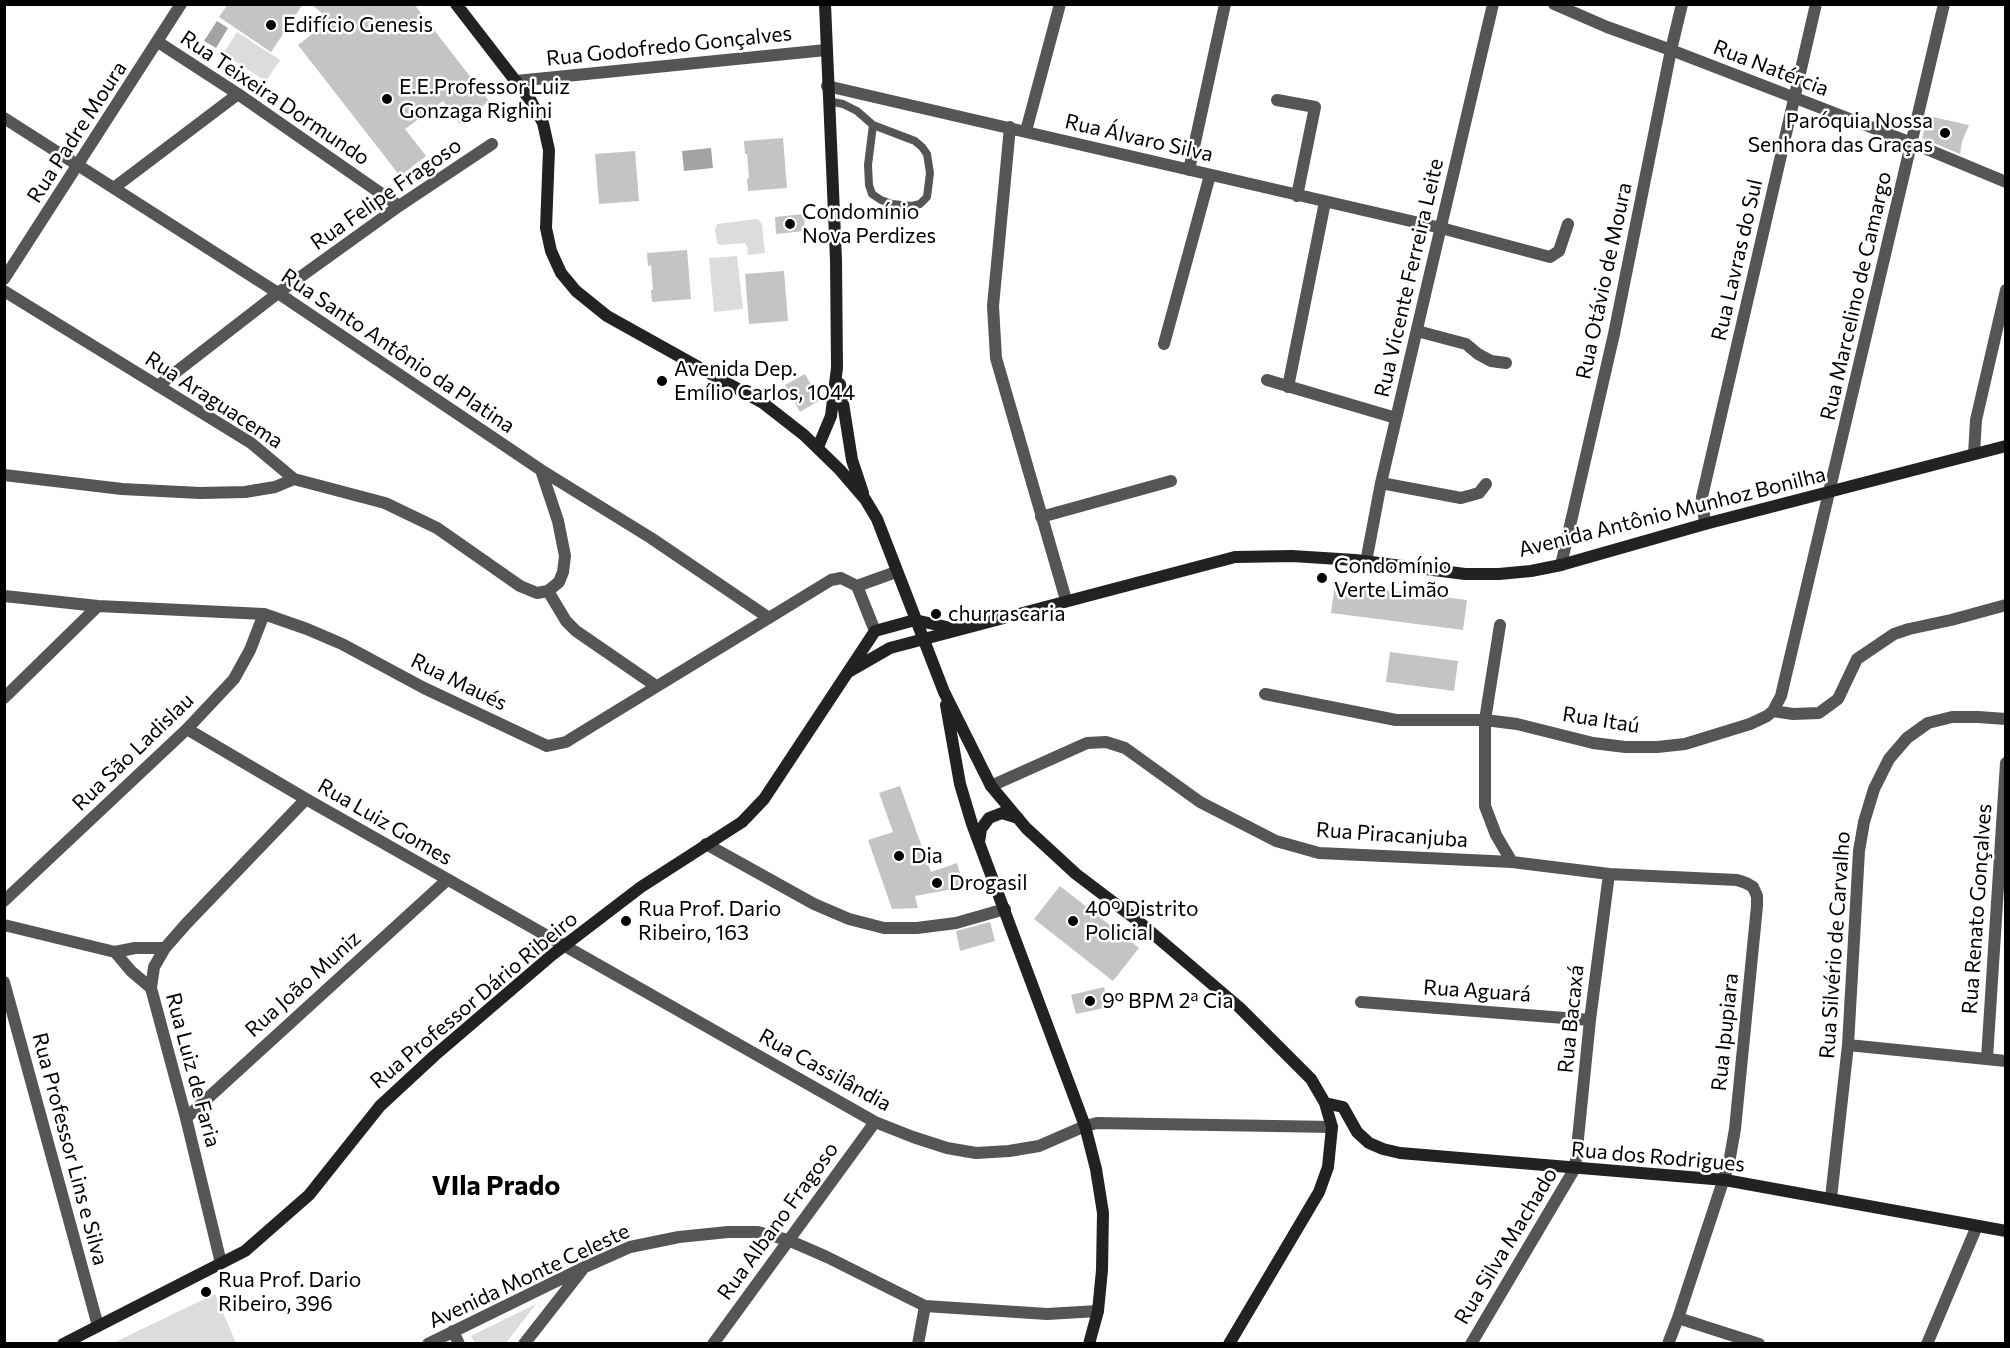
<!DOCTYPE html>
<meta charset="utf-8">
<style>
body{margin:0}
#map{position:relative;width:2010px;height:1348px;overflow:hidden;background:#fff;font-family:Commissioner,sans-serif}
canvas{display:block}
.frame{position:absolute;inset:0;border:6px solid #000;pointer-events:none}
</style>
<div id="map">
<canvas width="2010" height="1348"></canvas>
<div class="frame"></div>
</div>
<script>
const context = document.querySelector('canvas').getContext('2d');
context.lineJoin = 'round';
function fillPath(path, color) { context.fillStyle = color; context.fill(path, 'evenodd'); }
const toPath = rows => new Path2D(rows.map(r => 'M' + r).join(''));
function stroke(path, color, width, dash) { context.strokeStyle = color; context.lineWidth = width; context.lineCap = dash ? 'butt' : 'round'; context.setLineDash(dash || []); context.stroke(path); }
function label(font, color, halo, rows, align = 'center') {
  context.font = font + ' Commissioner,sans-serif'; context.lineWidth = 5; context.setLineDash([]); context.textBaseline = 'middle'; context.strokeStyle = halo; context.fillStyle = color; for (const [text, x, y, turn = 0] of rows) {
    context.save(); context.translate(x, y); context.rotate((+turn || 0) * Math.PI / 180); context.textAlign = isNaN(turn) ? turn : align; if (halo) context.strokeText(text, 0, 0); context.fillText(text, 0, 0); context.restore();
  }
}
fillPath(toPath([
 [237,32,280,60,266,81,223,54],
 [757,219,762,224,765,253,747,255,748,249,745,243,720,245,717,243,715,230,717,224],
 [737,256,743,309,714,312,709,258],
 [215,1294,236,1343,113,1343],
 [536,1304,506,1343,475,1343,471,1336]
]), '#dcdcdc');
fillPath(toPath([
 [217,21,228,28,216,48,204,41],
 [711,148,713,168,684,171,682,151]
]), '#a3a3a3');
fillPath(toPath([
 [228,4,303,4,271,52,219,17],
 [311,4,414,4,489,101,460,124,443,101,405,129,426,156,400,176,298,45,330,20],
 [1928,116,1969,125,1962,142,1960,154,1922,138],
 [783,138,787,188,748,191,747,179,749,178,747,154,745,154,744,141],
 [635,151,639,201,599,204,595,154],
 [804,214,805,231,776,234,775,217],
 [687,250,691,299,652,302,651,290,653,290,651,265,648,266,647,253],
 [784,271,788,321,749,324,745,274],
 [805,374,820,400,800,412,785,385],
 [1335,584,1467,600,1463,630,1331,613],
 [1390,652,1458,661,1454,691,1386,682],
 [900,786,931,872,957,863,964,887,915,896,918,908,892,909,868,840,893,832,879,793],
 [1060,886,1139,948,1113,981,1034,919],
 [990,922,995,941,960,951,956,931],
 [1104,987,1109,1007,1076,1014,1071,995]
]), '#c4c4c4');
stroke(toPath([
 [828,101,843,104,857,111,873,125,915,141,922,147,927,154,930,173,927,197,920,204,912,206,892,204,881,200,872,194,869,185,868,165,873,125]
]), '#555', 8);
stroke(toPath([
 [1554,4,1607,27,1671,50,1912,143,2006,182],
 [158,42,238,94,399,206],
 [516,81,826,50],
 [827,86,1441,228,1550,257,1559,251,1568,224],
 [1277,100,1315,107,1297,196],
 [4,118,278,293,541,470,651,538,769,618],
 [1010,127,993,306,996,358,1066,600],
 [1026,131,1060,4],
 [1189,170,1225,4],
 [115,187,238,94],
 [4,279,181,4],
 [4,291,251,443,294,479,385,503,437,528,520,586,537,593,548,591,559,582,563,572,565,556,558,521,541,470],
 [1417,331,1466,344,1478,354,1491,361,1506,363],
 [1164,344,1210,175],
 [1267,380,1396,418],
 [158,386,278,293,399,206,492,144],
 [1288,387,1325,202],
 [1974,454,1976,420,2006,290],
 [4,475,122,489,200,493,245,492,275,487,294,479],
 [1381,483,1461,498,1479,493,1486,484],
 [1041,517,1171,481],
 [1705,524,1702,497,1816,4],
 [1366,562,1381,483,1493,4],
 [1561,565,1614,334,1671,50,1682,4],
 [857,586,896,572],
 [548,591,566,621,576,631,656,686],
 [4,596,98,606,264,614,307,629,342,644,424,688,547,746,566,742,574,737,831,580,841,578,857,586,875,631],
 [1500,625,1485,720,1485,806,1496,835,1512,862],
 [1265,694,1396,720,1485,720,1517,724,1593,743,1625,747,1657,747,1685,744,1750,724,1767,716,1773,711,1781,696,1944,4],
 [4,698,98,606],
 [1773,711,1793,714,1819,713,1838,699,1857,659,1894,634,1909,629,1951,620,2006,605],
 [187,729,306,799,875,1122,913,1137,947,1148,976,1153,1009,1151,1039,1146,1085,1126,1097,1123,1332,1127],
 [991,786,1087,743,1106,742,1125,748,1200,802,1276,841,1319,853,1512,862,1609,874,1737,880,1746,883,1753,887,1757,896,1757,906,1735,1129,1729,1163,1678,1318,1668,1344],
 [706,844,814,904,849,919,884,928,917,928,956,923,1005,909],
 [4,901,187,729,234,679,250,650,264,614],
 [4,925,115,952],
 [4,982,98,1326],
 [151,988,131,971,115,952,135,948,165,948],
 [1361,1002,1590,1020],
 [1848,1045,2006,1061],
 [1987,1058,2006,763],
 [186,1118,447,880],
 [1831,1198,1848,1045,1859,851,1864,822,1874,789,1889,759,1907,738,1928,723,1952,717,1978,717,2006,719],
 [221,1263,186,1118,151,988,154,967,165,948,186,924,306,799],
 [1678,1318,1759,1344],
 [453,1331,459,1344],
 [428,1344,585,1267,630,1247,679,1237,728,1232,758,1232,788,1240,827,1257,925,1306,1047,1314,1098,1311],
 [524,1344,582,1270],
 [713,1344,875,1122],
 [918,1344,925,1306],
 [1471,1344,1575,1168,1590,1020,1609,874],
 [1927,1344,1977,1226]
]), '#555', 12);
stroke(toPath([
 [456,4,531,101,543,123,549,150,546,228,551,251,561,273,576,291,607,316,763,403,804,435,840,470,865,499,877,519,944,692,991,786,1026,828,1076,874,1138,921,1240,1008,1311,1079,1325,1103,1332,1127,1328,1167,1319,1192,1229,1344],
 [840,384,852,460,863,493],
 [818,447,831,416,837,368,836,260,825,4],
 [850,671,890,648,1235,557,1292,556,1355,560,1465,574,1499,574,1531,571,1561,565,1705,524,2006,446],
 [946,705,960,784,972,824,1085,1126,1096,1169,1103,1213,1102,1270,1098,1311,1089,1344],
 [979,842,981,829,989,818,1002,813,1018,818],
 [1325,1103,1343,1107,1357,1132,1369,1143,1383,1149,1400,1153,1725,1180,2006,1231],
 [63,1344,245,1251,309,1195,380,1106,434,1056,552,955,641,887,742,822,764,799,875,631,915,620,956,629]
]), '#222', 12);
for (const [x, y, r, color] of [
 [271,25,6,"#000"],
 [387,99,6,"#000"],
 [1945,133,6,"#000"],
 [790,224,6,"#000"],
 [662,381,6,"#000"],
 [1322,578,6,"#000"],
 [936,614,6,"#000"],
 [899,856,6,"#000"],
 [937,883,6,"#000"],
 [626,921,6,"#000"],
 [1073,921,6,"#000"],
 [1090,1001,6,"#000"],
 [206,1292,6,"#000"]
]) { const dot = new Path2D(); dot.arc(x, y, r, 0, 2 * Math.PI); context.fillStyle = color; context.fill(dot); stroke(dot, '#fff', 2); }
label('21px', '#000', '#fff', [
 ["Edifício Genesis",283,25],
 ["E.E.Professor Luiz",399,87],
 ["Gonzaga Righini",399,111],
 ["Paróquia Nossa",1933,121,"right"],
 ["Senhora das Graças",1933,145,"right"],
 ["Condomínio",802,212],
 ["Nova Perdizes",802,236],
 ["Avenida Dep.",674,369],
 ["Emílio Carlos, 1044",674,393],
 ["Condomínio",1334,566],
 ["Verte Limão",1334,590],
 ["churrascaria",948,614],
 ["Dia",911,856],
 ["Drogasil",949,883],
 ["Rua Prof. Dario",638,909],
 ["Ribeiro, 163",638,933],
 ["40º Distrito",1085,909],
 ["Policial",1085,933],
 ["9º BPM 2ª Cia",1102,1001],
 ["Rua Prof. Dario",218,1280],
 ["Ribeiro, 396",218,1304]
], 'left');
label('21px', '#000', '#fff', [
 ["Rua Godofredo Gonçalves",669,46,-6],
 ["Rua Natércia",1771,68,21],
 ["Rua Teixeira Dormundo",275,98,34],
 ["Rua Padre Moura",77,132,-57],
 ["Rua Álvaro Silva",1139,138,13],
 ["Rua Felipe Fragoso",386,194,-35],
 ["Rua Lavras do Sul",1737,260,-77],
 ["Rua Vicente Ferreira Leite",1409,278,-77],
 ["Rua Otávio de Moura",1604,281,-78],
 ["Rua Marcelino de Camargo",1856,296,-77],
 ["Rua Santo Antônio da Platina",398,351,34],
 ["Rua Araguacema",214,400,33],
 ["Avenida Antônio Munhoz Bonilha",1672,512,-14],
 ["Rua Maués",459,682,26],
 ["Rua Itaú",1601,720,9],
 ["Rua São Ladislau",133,752,-44],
 ["Rua Luiz Gomes",385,822,30],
 ["Rua Piracanjuba",1392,835,4],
 ["Rua Renato Gonçalves",1977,909,-86],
 ["Rua Silvério de Carvalho",1835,945,-86],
 ["Rua João Muniz",303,984,-42],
 ["Rua Aguará",1477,991,4],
 ["Rua Professor Dário Ribeiro",474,1000,-40],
 ["Rua Bacaxá",1571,1019,-84],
 ["Rua Ipupiara",1725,1032,-84],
 ["Rua Luiz de Faria",193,1070,75],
 ["Rua Cassilândia",825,1070,29],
 ["Rua Professor Lins e Silva",70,1149,75],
 ["Rua dos Rodrigues",1658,1157,5],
 ["Rua Albano Fragoso",778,1221,-54],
 ["Rua Silva Machado",1506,1246,-59],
 ["Avenida Monte Celeste",529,1276,-25]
]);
label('bold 27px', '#000', '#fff', [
 ["VIla Prado",496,1186]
]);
</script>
